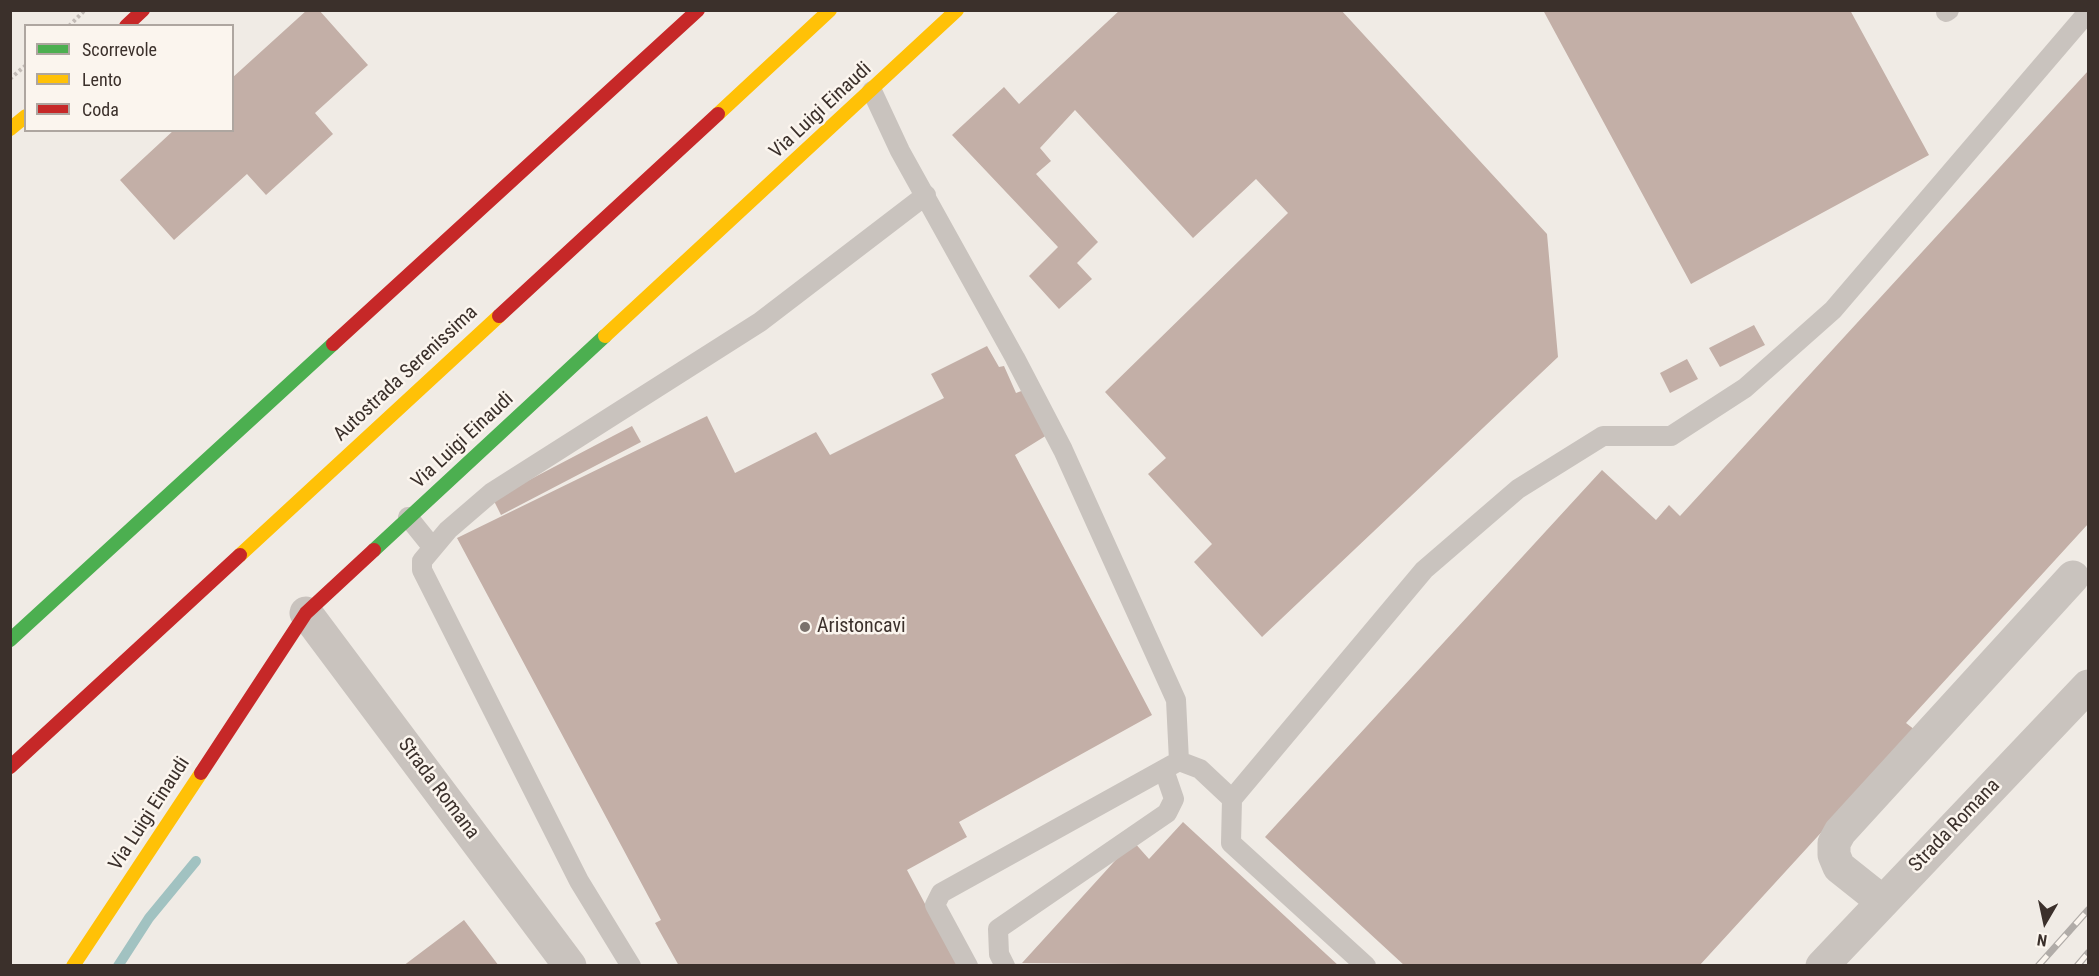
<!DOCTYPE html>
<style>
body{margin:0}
#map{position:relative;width:2099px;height:976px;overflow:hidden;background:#f0ebe5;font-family:"Roboto Condensed",sans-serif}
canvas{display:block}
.frame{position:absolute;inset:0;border:12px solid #3b302b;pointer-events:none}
.legend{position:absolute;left:24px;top:24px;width:210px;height:108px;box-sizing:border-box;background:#fbf5ee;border:2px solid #aea6a0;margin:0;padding:8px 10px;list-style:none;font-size:18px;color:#3b302b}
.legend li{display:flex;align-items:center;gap:12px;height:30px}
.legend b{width:30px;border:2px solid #aea6a0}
.north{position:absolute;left:2015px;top:892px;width:60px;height:60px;-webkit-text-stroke:4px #fbf5ee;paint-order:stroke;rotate:189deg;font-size:16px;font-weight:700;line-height:24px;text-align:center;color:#3b302b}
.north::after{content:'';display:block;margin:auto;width:21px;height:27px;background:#3b302b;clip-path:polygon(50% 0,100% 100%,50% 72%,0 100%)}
</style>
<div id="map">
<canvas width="2099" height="976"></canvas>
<div class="frame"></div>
<ul class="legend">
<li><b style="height:8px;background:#4caf50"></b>Scorrevole</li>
<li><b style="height:8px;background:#ffc107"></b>Lento</li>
<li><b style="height:8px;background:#c62828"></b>Coda</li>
</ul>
<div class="north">N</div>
</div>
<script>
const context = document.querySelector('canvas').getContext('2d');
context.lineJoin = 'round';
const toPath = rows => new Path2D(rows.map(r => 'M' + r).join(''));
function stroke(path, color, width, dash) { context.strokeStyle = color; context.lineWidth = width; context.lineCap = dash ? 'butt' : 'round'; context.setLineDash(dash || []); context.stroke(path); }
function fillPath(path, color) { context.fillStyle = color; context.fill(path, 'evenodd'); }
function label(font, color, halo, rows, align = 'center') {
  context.font = font + ' "Roboto Condensed",sans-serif'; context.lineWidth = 5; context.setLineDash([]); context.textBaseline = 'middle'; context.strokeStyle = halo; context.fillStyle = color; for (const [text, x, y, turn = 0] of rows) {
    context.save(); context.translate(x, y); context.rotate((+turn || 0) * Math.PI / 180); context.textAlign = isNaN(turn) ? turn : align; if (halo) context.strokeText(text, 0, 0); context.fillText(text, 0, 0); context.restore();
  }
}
stroke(toPath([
 [118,966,149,918,196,861]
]), '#a1c2c1', 10);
fillPath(toPath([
 [307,10,319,10,368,65,315,113,333,134,266,195,247,174,174,240,120,180,174,130,232,130,232,78],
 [1120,10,1341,10,1547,234,1558,357,1262,637,1194,562,1212,544,1148,474,1166,458,1105,392,1288,213,1256,179,1193,238,1075,110,1040,148,1051,161,1036,174,1098,242,1077,263,1092,279,1059,309,1029,276,1058,247,952,135,1004,87,1019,104],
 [1543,10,1850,10,1929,155,1691,284],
 [2088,71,2088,524,1906,723,1915,730,1699,966,1405,966,1265,837,1602,470,1656,520,1669,505,1680,516],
 [1754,325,1765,345,1720,367,1709,348],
 [987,346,999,367,1004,366,1016,393,1024,390,1047,435,1015,455,1152,715,959,822,967,837,907,870,958,966,679,966,655,923,661,920,457,538,707,416,735,473,816,432,830,455,944,398,931,374],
 [1687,359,1698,379,1670,393,1660,373],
 [632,426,641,442,501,515,493,499],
 [1183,822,1339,966,1022,963,1133,841,1149,859],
 [464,920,499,966,403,966]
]), '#c3afa7');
stroke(toPath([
 [69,26,85,10],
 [10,79,26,65]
]), '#c2bbb6', 4, [3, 3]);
stroke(toPath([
 [1946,12,1949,10],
 [872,91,900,151,1015,358,1063,450,1176,700,1179,761,941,893,935,905,968,966],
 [408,517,433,548],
 [1179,761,1200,769,1232,799],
 [631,966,579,881,422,570,422,561,448,530,491,493,760,322,926,195],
 [1005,966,999,954,998,929,1167,813,1174,799,1164,770],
 [1366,966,1231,843,1232,799,1424,570,1518,489,1603,436,1671,436,1745,388,1833,310,2088,12]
]), '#c9c3be', 20);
stroke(toPath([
 [306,613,570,966],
 [1883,902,1839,867,1834,855,1834,843,1840,832,2073,577],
 [1822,966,2088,686]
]), '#c9c3be', 33);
stroke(toPath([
 [374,550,605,336],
 [10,640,333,344]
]), '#4caf50', 14);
stroke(toPath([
 [718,114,830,10],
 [10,129,26,116],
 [605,336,957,10],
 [240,555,499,316],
 [73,966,201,773]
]), '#ffc107', 14);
stroke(toPath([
 [126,26,143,10],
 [499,316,718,114],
 [333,344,698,10],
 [10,767,240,555],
 [201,773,306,613,374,550]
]), '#c62828', 14);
const rail = toPath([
 [2038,966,2088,910],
 [2077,966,2088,953]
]);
stroke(rail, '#b1aca8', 7);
stroke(rail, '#fbf5ee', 4.5, [14]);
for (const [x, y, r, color] of [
 [805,627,6,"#7a716c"]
]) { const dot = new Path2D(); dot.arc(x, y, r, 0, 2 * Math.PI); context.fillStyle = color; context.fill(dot); stroke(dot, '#fbf5ee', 2); }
label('20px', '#3b302b', '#fbf5ee', [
 ["Via Luigi Einaudi",821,111,-43],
 ["Autostrada Serenissima",406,374,-43],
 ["Via Luigi Einaudi",463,441,-43],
 ["Strada Romana",438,789,53],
 ["Via Luigi Einaudi",150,814,-57],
 ["Strada Romana",1955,826,-46]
]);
label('20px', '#3b302b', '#fbf5ee', [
 ["Aristoncavi",817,627]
], 'left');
</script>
